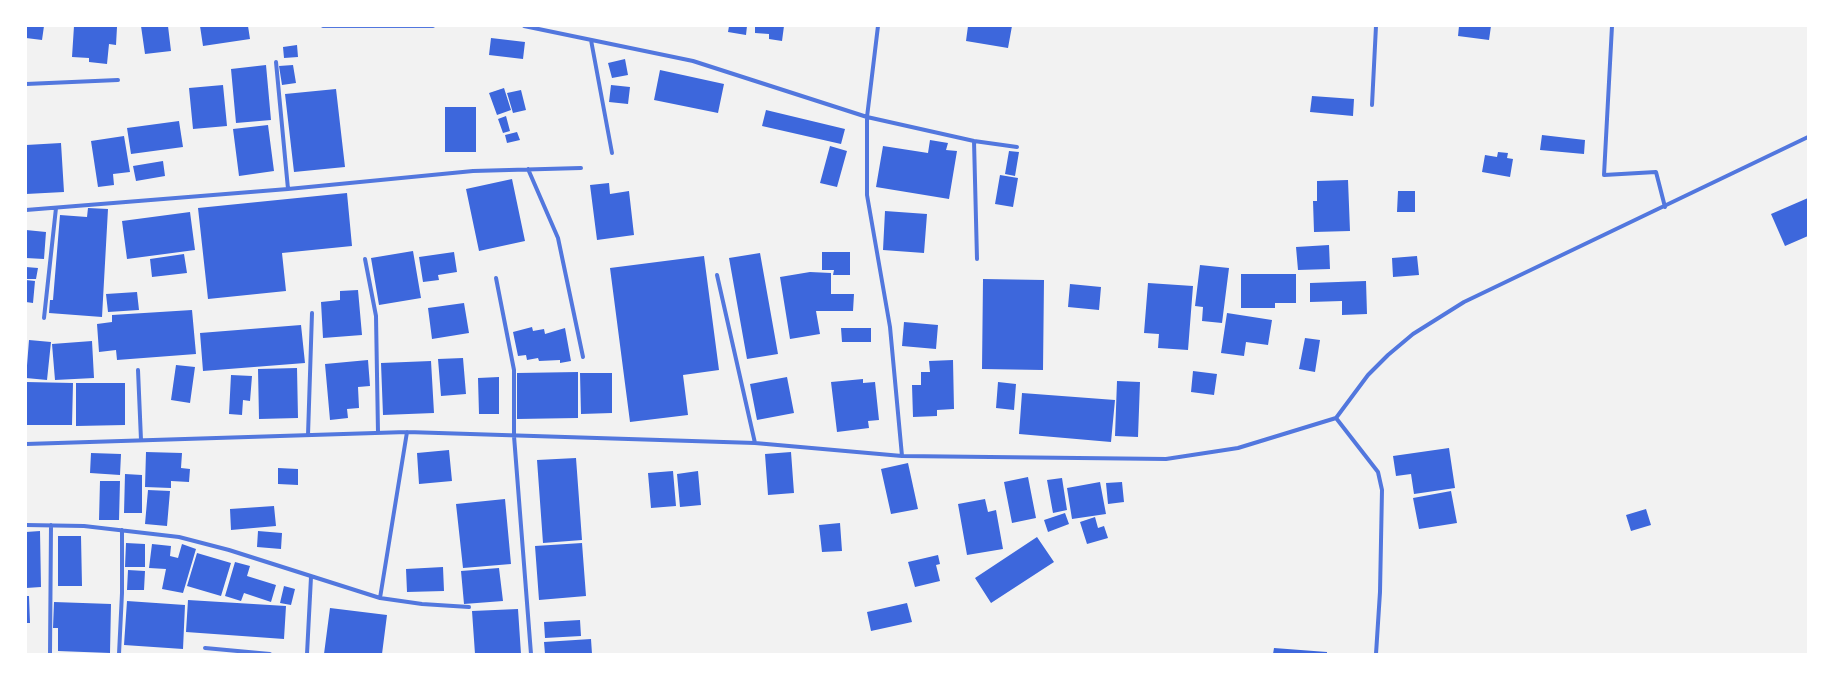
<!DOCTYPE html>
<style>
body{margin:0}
#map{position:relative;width:1834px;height:680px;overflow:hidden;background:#f2f2f2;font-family:"Noto Sans",sans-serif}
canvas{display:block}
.frame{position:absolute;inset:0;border:27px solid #fff;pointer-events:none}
</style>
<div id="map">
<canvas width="1834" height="680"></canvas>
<div class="frame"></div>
</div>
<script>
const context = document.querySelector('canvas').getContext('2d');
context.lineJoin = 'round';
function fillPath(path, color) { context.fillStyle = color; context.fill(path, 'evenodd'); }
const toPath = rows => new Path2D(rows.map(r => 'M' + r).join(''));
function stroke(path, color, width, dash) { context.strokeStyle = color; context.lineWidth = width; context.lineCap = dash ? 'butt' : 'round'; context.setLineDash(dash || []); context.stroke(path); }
fillPath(toPath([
 [26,26,44,26,42,40,26,38],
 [74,26,117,27,116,45,109,44,107,64,89,62,89,58,72,57],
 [141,26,168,26,171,51,145,54],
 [200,26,248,26,250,39,203,46],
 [729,26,747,26,746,35,728,32],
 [755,26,784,26,782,41,769,39,769,34,755,33],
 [968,26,1012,26,1008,48,966,41],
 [1459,26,1491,26,1489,40,1458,36],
 [491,38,525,42,523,59,489,55],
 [297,45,298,57,284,58,283,47],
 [625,59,628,75,612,78,608,63],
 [266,65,271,120,236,123,231,69],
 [293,65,296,83,282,85,279,66],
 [660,70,724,84,718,113,654,100],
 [223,85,227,126,193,129,189,88],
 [611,85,630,87,628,104,609,102],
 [504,88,511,110,497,115,489,93],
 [336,89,345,167,294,172,285,94],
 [521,90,526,110,513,113,507,93],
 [1312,96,1354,99,1353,116,1310,112],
 [445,107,476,107,476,152,445,152],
 [766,110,845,129,841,144,762,126],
 [506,116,510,131,503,133,498,119],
 [179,121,183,147,131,154,127,128],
 [268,125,274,171,239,176,233,129],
 [517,132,520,140,507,143,505,135],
 [1542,135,1585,140,1584,154,1540,150],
 [124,136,130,172,113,174,114,185,98,187,91,141],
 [930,140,948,143,946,150,957,151,949,199,876,187,883,146,928,153],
 [61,143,64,192,26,194,26,145],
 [830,146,847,151,837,187,820,183],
 [1009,151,1019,152,1015,176,1005,174],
 [1498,152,1508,153,1507,158,1513,159,1510,177,1482,172,1485,155,1497,157],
 [163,161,165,176,136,181,133,166],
 [1000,175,1018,178,1013,207,995,204],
 [512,179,525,241,479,251,466,189],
 [1348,180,1350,231,1314,232,1313,201,1317,201,1317,181],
 [609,183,610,194,629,191,634,235,597,240,590,185],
 [1398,191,1415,191,1415,212,1397,212],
 [347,193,352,246,282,253,286,291,208,299,198,208],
 [1808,198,1808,236,1785,246,1771,214],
 [88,208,108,209,102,317,49,313,50,300,53,300,60,215,87,217],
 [885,211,927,214,924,253,883,250],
 [190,212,195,250,127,259,122,221],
 [26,230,46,232,44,259,26,258],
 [1329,245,1330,269,1298,270,1296,247],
 [413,251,421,298,379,305,371,258],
 [454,252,457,272,438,275,439,280,423,282,419,257],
 [822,252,850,252,850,275,833,275,834,270,822,270],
 [760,253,778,354,747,359,729,258],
 [184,254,187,273,152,277,150,259],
 [704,256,719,370,683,375,688,415,630,422,610,268],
 [1417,256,1419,275,1393,277,1392,258],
 [1200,265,1229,268,1222,323,1202,321,1203,307,1195,306],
 [26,267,38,268,36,279,26,279],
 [810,272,831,273,831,294,854,294,853,311,816,311,820,334,790,339,780,277],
 [1241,274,1296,274,1296,303,1275,303,1275,308,1241,308],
 [983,279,1044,280,1043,370,982,369],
 [26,280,35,281,33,303,26,302],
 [1366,281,1367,314,1342,315,1342,301,1310,302,1310,283],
 [1148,283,1193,286,1188,350,1158,348,1159,334,1144,333],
 [1070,284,1101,287,1099,310,1068,307],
 [358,290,362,335,323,338,321,302,340,300,340,291],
 [137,292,139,310,108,312,106,294],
 [464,303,469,333,432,339,428,308],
 [192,310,196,354,117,360,116,350,99,352,97,324,112,322,112,315],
 [1227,313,1272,320,1268,345,1246,342,1244,356,1221,353],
 [904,322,938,325,936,349,902,346],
 [301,325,305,363,203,371,200,333],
 [532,327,533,331,544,329,545,334,565,328,571,361,560,363,560,360,539,361,538,358,527,360,526,355,518,356,513,332],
 [841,328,871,328,871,342,842,342],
 [1305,338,1320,340,1315,372,1299,369],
 [29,340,51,342,47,380,26,378],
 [92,341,94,378,55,380,52,344],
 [463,358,466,394,441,396,438,359],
 [368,360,370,386,358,387,359,408,347,409,348,418,330,420,325,364],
 [953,360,954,409,937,410,937,416,913,417,912,385,921,385,921,372,930,372,929,361],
 [431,361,434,413,383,415,381,363],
 [176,365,195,367,190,403,171,400],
 [297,368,298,418,259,419,258,369],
 [1193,371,1217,374,1214,395,1191,392],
 [578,372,578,418,517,419,517,373],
 [580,373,612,373,612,413,581,414],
 [231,375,252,376,250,401,243,400,242,415,229,414],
 [499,377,499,414,479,414,478,378],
 [787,377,794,413,757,420,750,384],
 [863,379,863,383,875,382,879,420,868,421,869,428,837,432,831,382],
 [1117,381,1140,382,1138,437,1115,436],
 [26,382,73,383,72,425,26,425],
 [998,382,1016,384,1014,410,996,408],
 [76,383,125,383,125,425,76,426],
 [1022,393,1115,400,1111,442,1019,434],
 [1449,448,1455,488,1414,494,1411,474,1396,476,1393,456],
 [449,450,452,481,419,484,417,453],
 [146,452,182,453,181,468,190,469,189,482,171,481,171,488,145,487],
 [791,452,794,493,768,495,765,454],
 [91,453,121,454,120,475,90,473],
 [576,458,582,540,543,543,537,460],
 [908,463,918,509,891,514,881,469],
 [278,468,298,469,298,485,278,484],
 [673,471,676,506,651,508,648,473],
 [698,471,701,505,680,507,677,474],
 [125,474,142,475,142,513,124,513],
 [1028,477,1036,518,1012,523,1004,482],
 [1062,478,1067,510,1053,513,1047,480],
 [100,481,120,481,119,520,99,520],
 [1100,482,1106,514,1072,519,1067,488],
 [1122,482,1124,502,1108,504,1106,483],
 [148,490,170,491,167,526,145,524],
 [1451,491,1457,523,1419,529,1413,498],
 [505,499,511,564,463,568,456,504],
 [985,499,988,512,996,510,1003,549,967,555,958,504],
 [274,506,276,526,231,530,230,509],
 [1646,509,1651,525,1631,531,1626,515],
 [1065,513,1069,524,1048,532,1044,520],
 [1095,517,1098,528,1104,526,1108,538,1087,544,1080,522],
 [840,523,842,551,822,552,819,525],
 [40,531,41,587,26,588,26,532],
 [258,531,282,533,281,549,257,547],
 [58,536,81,536,82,586,58,586],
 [1037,537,1054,562,991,603,975,578],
 [126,543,145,544,145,567,125,567],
 [582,543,586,596,539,600,535,546],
 [152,544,171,546,170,556,178,558,182,544,196,549,183,593,162,589,166,569,149,568],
 [197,553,231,563,221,596,187,586],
 [938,555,940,564,936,565,940,581,915,587,908,562],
 [235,562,250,566,247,576,276,585,271,602,244,593,241,601,225,596],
 [443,567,444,591,407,592,406,569],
 [499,568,503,601,464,604,461,571],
 [128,570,145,571,144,590,127,590],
 [284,586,295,589,291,605,280,603],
 [26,596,29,596,30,623,26,623],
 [188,600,286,606,284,639,186,632],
 [127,601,185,605,183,649,124,645],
 [54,602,111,604,110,653,58,651,58,628,53,628],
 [907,603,912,622,871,631,867,612],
 [330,608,387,615,382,654,324,654],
 [518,609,521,654,475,654,472,611],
 [580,620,581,636,545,638,544,622],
 [591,639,592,654,545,654,544,642],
 [1274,648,1327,652,1327,654,1273,654]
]), '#3d67dc');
stroke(toPath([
 [323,26,433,26],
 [524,26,693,61,867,117,974,141,1017,147],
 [878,26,867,117,867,195,890,327,902,456],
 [1612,26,1604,175,1656,172,1665,207],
 [591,40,612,153],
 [276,62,288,189],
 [26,84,118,80],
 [1372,105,1376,26],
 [974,141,977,259],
 [528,169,558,238,583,357],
 [26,210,288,189,473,171,581,168],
 [365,259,376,316,378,433],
 [717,275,755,443],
 [496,278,514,370,514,436,531,654],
 [44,318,56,208],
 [138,370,141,440],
 [1336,418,1378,472,1382,490,1380,592,1376,654],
 [308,435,312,313],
 [26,444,407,432,755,443,902,456,1166,459,1238,448,1336,418,1368,375,1388,355,1413,334,1464,302,1808,137],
 [26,525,84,526,179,537,229,550,380,598,407,432],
 [380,598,422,604,469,607],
 [205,648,270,654],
 [50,654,51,525],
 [119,654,122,593,122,530],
 [307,654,311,577]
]), '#5277de', 4);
</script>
